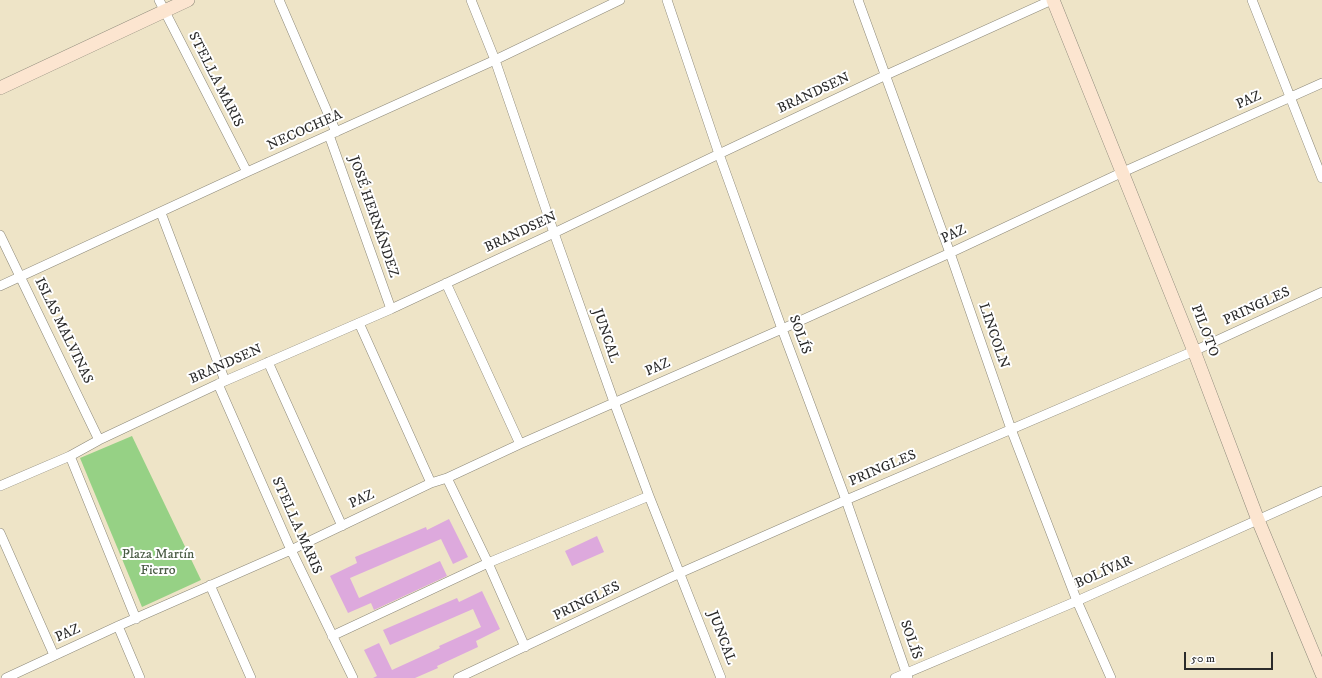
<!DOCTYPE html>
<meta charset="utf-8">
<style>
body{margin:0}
#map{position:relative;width:1322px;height:678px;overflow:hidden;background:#eee4c7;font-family:"IM FELL DW Pica",serif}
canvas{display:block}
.scale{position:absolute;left:1184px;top:652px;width:89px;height:18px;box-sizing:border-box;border:2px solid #2b2b2b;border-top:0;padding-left:5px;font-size:12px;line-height:14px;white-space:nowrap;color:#2b2b2b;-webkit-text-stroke:3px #fff;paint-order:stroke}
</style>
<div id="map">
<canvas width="1322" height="678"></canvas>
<div class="scale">50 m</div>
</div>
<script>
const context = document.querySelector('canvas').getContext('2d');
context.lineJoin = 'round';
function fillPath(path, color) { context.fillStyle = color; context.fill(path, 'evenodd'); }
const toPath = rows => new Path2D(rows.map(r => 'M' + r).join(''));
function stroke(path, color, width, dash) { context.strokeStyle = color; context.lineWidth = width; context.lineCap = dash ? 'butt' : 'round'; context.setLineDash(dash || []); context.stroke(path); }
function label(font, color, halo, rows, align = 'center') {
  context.font = font + ' "IM FELL DW Pica",serif'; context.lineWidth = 4; context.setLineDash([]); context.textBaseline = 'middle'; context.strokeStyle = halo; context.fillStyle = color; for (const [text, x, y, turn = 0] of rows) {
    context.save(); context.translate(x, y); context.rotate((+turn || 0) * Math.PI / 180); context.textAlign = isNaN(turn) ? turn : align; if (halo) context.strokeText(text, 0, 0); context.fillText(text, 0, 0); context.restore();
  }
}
fillPath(toPath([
 [132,436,201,580,142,607,80,458]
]), '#96d185');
fillPath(toPath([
 [449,519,468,557,453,564,441,539,350,578,359,598,440,561,447,576,374,610,371,603,348,613,330,576,357,563,355,557,426,527,427,530],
 [597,536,604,552,572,566,565,551],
 [482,591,500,629,476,641,478,647,437,666,438,668,415,678,373,678,377,676,364,650,379,643,392,670,440,648,439,646,481,627,473,609,390,645,383,630,457,598,459,602]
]), '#dda9dd');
const minor = toPath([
 [159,0,247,172],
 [279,0,336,132],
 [471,0,495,60,554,233,614,402,649,496,721,678],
 [667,0,719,154,782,329,846,500,908,678],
 [858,0,950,253,1011,429,1077,601,1111,678],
 [1252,0,1322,178],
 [329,135,391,309],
 [161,213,225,381],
 [0,235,99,440],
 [446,283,520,444],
 [0,286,247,172,495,60,620,0],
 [359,323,431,483],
 [268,362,342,526],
 [218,384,291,550,353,678],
 [70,456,136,619],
 [447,478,488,563,525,647],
 [0,486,70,456,99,440,218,384,391,309,554,233,719,154,884,76,1052,0],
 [0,533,54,655],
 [210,585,251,678],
 [118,626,140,678],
 [332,636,488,563,649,496],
 [6,678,118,626,291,550,431,483,447,478,520,444,782,329,950,253,1123,172,1322,83],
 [458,678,680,573,846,500,1194,351,1322,292],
 [895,678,1077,601,1322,491]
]);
const secondary = toPath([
 [1053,0,1194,351,1258,520,1322,674],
 [0,88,188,0]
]);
stroke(minor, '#8c8879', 10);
stroke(secondary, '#8c8879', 14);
stroke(minor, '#fff', 9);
stroke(secondary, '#fce5d0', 13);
label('14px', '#2b2b2b', '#fff', [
 ["STELLA MARIS",215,80,63],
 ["BRANDSEN",814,94,-25],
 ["PAZ",1249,101,-24],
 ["NECOCHEA",305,131,-24],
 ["JOSÉ HERNÁNDEZ",373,217,71],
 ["BRANDSEN",521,233,-25],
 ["PAZ",954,235,-25],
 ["PRINGLES",1257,307,-25],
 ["ISLAS MALVINAS",63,331,64],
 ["PILOTO",1204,331,69],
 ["SOLÍS",799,335,70],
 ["JUNCAL",605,336,71],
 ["LINCOLN",993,336,71],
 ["BRANDSEN",226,365,-24],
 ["PAZ",658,368,-24],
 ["PRINGLES",883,469,-23],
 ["PAZ",362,500,-25],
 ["STELLA MARIS",296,526,66],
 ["BOLÍVAR",1104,573,-24],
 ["PRINGLES",587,602,-26],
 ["PAZ",68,634,-24],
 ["JUNCAL",721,638,69],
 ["SOLÍS",910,640,71]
]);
label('14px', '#4b5d46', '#fff', [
 ["Plaza Martín",158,555],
 ["Fierro",158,571]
]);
</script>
